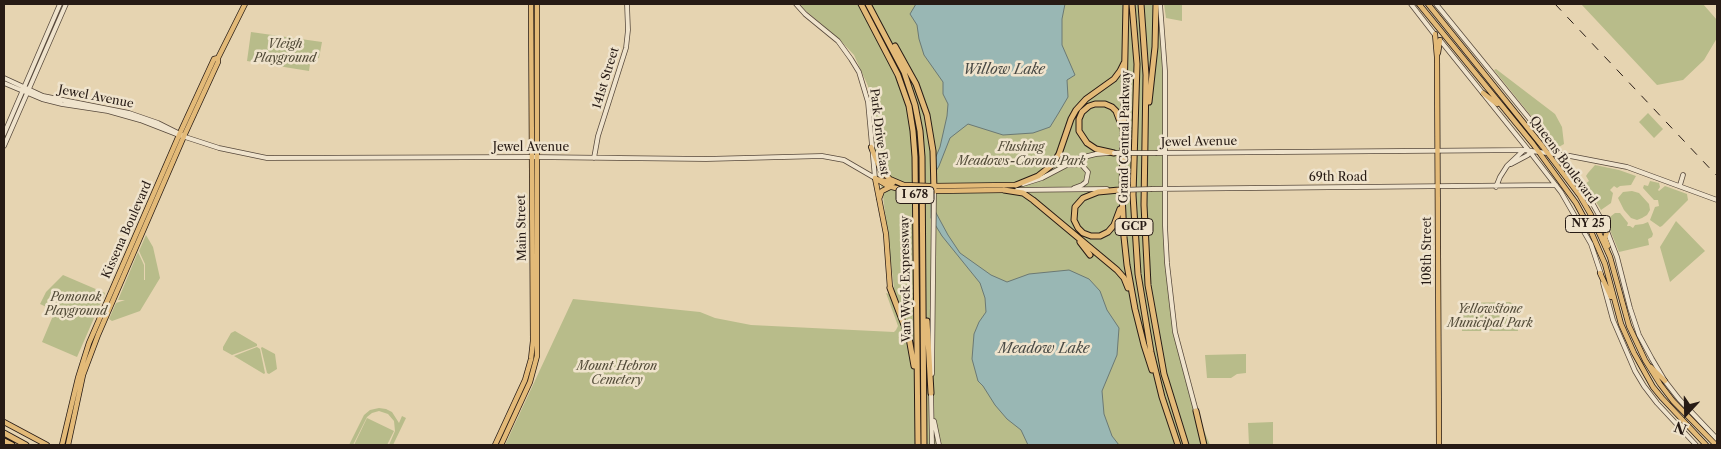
<!DOCTYPE html>
<style>
body{margin:0}
#map{position:relative;width:1721px;height:449px;overflow:hidden;background:#e6d4b1;font-family:"Libre Caslon Text",serif}
canvas{display:block}
.frame{position:absolute;inset:0;border:5px solid #271b15;pointer-events:none}
.north{position:absolute;left:1661px;top:389px;width:50px;height:50px;-webkit-text-stroke:4px #efe3cc;paint-order:stroke;rotate:201deg;font-size:14px;font-weight:700;line-height:20px;text-align:center;color:#271b15}
.north::after{content:'';display:block;margin:auto;width:18px;height:22px;background:#271b15;clip-path:polygon(50% 0,100% 100%,50% 72%,0 100%)}
</style>
<div id="map">
<canvas width="1721" height="449"></canvas>
<div class="frame"></div>
<div class="north">N</div>
</div>
<script>
const context = document.querySelector('canvas').getContext('2d');
context.lineJoin = 'round';
function fillPath(path, color) { context.fillStyle = color; context.fill(path, 'evenodd'); }
const toPath = rows => new Path2D(rows.map(r => 'M' + r).join(''));
function stroke(path, color, width, dash) { context.strokeStyle = color; context.lineWidth = width; context.lineCap = dash ? 'butt' : 'round'; context.setLineDash(dash || []); context.stroke(path); }
function label(font, color, halo, rows, align = 'center') {
  context.font = font + ' "Libre Caslon Text",serif'; context.lineWidth = 5; context.setLineDash([]); context.textBaseline = 'middle'; context.strokeStyle = halo; context.fillStyle = color; for (const [text, x, y, turn = 0] of rows) {
    context.save(); context.translate(x, y); context.rotate((+turn || 0) * Math.PI / 180); context.textAlign = isNaN(turn) ? turn : align; if (halo) context.strokeText(text, 0, 0); context.fillText(text, 0, 0); context.restore();
  }
}
fillPath(toPath([
 [800,4,1158,4,1163,71,1163,202,1173,318,1196,411,1210,445,505,445,573,299,700,312,715,318,751,325,894,332,896,330,898,326,886,293,889,294,896,311,892,290,894,288,883,196,875,149,871,102,868,86,854,55,839,39,805,10],
 [1164,4,1182,4,1182,21,1166,18],
 [1581,4,1703,4,1717,20,1717,38,1704,60,1683,80,1657,85],
 [251,32,322,42,319,58,311,57,309,71,247,61],
 [1496,69,1555,114,1562,127,1564,144,1557,148,1494,70],
 [1648,113,1663,129,1654,138,1639,122],
 [1595,165,1619,170,1636,176,1631,185,1620,186,1617,188,1614,186,1610,190,1613,193,1611,203,1601,210,1585,184,1589,181,1586,176,1588,173],
 [1650,181,1659,183,1660,187,1658,190,1659,191,1665,186,1687,194,1688,200,1662,226,1660,227,1650,220,1655,207,1659,206,1658,200,1654,200,1643,188,1644,185,1648,186],
 [1632,191,1639,193,1649,204,1650,210,1647,215,1642,218,1637,220,1631,218,1624,210,1618,198,1623,192],
 [1615,213,1620,213,1628,223,1627,226,1630,226,1633,228,1635,225,1643,224,1648,222,1653,234,1652,237,1648,239,1649,245,1619,252,1606,220],
 [1676,221,1705,251,1670,282,1660,247],
 [146,235,153,247,160,278,140,311,112,321,109,319,116,303,125,300,118,300,138,252,144,265,144,280,145,280,145,264,139,251],
 [63,275,105,293,77,357,42,342,55,311,40,304,46,292],
 [1510,302,1515,305,1518,331,1462,331,1463,303],
 [235,331,257,344,257,346,232,355,223,350,223,347,231,333],
 [257,347,260,349,265,373,264,374,234,356],
 [262,347,275,354,277,369,269,374,267,373,261,348],
 [1246,354,1246,373,1237,374,1231,378,1207,378,1205,355],
 [379,408,386,409,392,412,399,423,402,416,406,418,393,445,389,445,395,431,394,421,388,414,379,411,372,413,367,417,353,445,349,445,364,415,370,410],
 [367,418,394,431,387,445,354,445],
 [1273,422,1273,445,1249,445,1248,423]
]), '#b8bc8a');
const water = toPath([
 [916,4,1065,4,1062,19,1062,45,1075,75,1067,80,1068,97,1058,114,1050,127,1033,133,1003,135,968,124,950,138,939,166,936,171,935,211,948,235,960,253,991,275,1007,282,1029,274,1069,270,1089,279,1100,291,1107,310,1119,328,1117,355,1102,391,1104,414,1112,436,1119,445,1028,445,1021,430,1007,419,995,405,983,386,978,381,972,359,974,334,979,322,986,312,985,298,980,283,942,236,931,218,931,168,940,147,947,116,948,104,943,94,943,82,924,55,919,39,917,25,910,14,916,4]
]);
fillPath(water, '#99b7b4');
stroke(water, '#6b7974', 1);
const minor = toPath([
 [796,4,805,14,838,41,851,59,859,72,868,102,875,178],
 [1160,4,1165,71,1165,226,1167,263,1175,332,1196,411],
 [1411,4,1435,35],
 [1436,4,1563,160,1590,199,1605,226,1617,257,1630,308,1639,335,1652,359,1665,381,1679,399,1717,439],
 [1440,40,1530,152,1561,192,1591,244,1601,274],
 [4,78,43,96,129,113,158,123,182,135],
 [4,83,42,99,62,104,108,111,140,120,176,134,219,148,267,158,532,157,706,159,822,156,844,160,875,178],
 [4,134,60,4],
 [4,146,66,4],
 [1157,153,1524,150,1570,156,1627,167,1717,200],
 [594,158,598,136,626,48,628,30,627,4],
 [1511,164,1528,155,1530,152],
 [1070,165,1081,164,1088,172,1086,182,1082,185,1074,188],
 [1023,184,1042,178,1080,158,1096,154,1109,153],
 [1680,185,1683,175],
 [1496,187,1500,177,1507,166,1524,150],
 [1152,189,1556,185],
 [1017,190,1107,189],
 [1603,283,1613,320,1635,371,1644,386,1657,403,1696,445],
 [932,374,934,191],
 [931,391,932,445],
 [934,421,939,445]
]);
const major = toPath([
 [1419,4,1533,144,1576,203,1589,227,1605,264,1621,324,1634,353,1653,387,1662,398,1706,445],
 [1428,4,1543,147,1580,196,1591,215,1610,257,1629,326,1645,360,1660,384,1673,401,1716,445],
 [1435,34,1437,57,1439,445],
 [1438,53,1440,40],
 [1483,93,1497,104],
 [871,147,881,171,890,179,904,185],
 [875,178,886,234,890,288],
 [875,178,888,186,904,190],
 [876,179,893,183],
 [932,186,1016,185],
 [934,191,1004,190],
 [879,199,882,191,890,187],
 [1607,232,1605,238,1608,246],
 [1600,273,1611,297],
 [1651,367,1665,381],
 [4,422,47,445],
 [62,445,78,378,89,343,180,133,214,59,218,58],
 [68,445,83,375,98,335,184,136,218,62,218,58,245,4],
 [495,445,525,380,531,359,533,341,531,4],
 [501,445,530,382,537,356,537,4]
]);
const highway = toPath([
 [861,4,898,75,909,106,913,131,915,157,918,445],
 [868,4,904,72,915,105,920,131,922,157,924,445],
 [1126,4,1122,194,1124,237,1127,265,1135,309,1144,345,1152,370],
 [1132,4,1137,64,1133,195,1138,274,1151,352,1162,397,1178,445],
 [1141,4,1146,75,1144,205,1148,285,1164,374,1186,445],
 [895,46,916,84,927,115,933,151,934,191],
 [1149,102,1155,47,1156,4],
 [1114,153,1096,149,1087,143,1079,131,1079,119,1082,112,1089,106,1095,104,1105,104,1112,107,1116,111,1122,127],
 [1016,185,1038,176,1052,165,1059,154,1071,119,1076,110,1086,99,1114,79,1120,71,1124,63],
 [1004,190,1023,193,1033,200,1117,270,1124,278,1128,288],
 [1119,190,1098,192,1083,198,1075,207,1074,220,1078,228,1083,233,1091,236,1100,236,1108,232,1114,225,1120,209],
 [1080,242,1090,255],
 [890,288,909,338,914,366],
 [927,321,931,393],
 [1196,411,1204,445],
 [4,433,26,445],
 [4,441,12,445]
]);
stroke(minor, '#57493c', 5.5);
stroke(major, '#271b15', 6);
stroke(highway, '#271b15', 7);
stroke(minor, '#efe3cc', 4);
stroke(major, '#e3ba78', 4.5);
stroke(highway, '#e3ba78', 5);
stroke(toPath([
 [1555,4,1717,176]
]), '#271b15', 1, [9, 9]);
const minorBridge = toPath([
 [1114,153,1157,153],
 [1119,190,1152,189]
]);
const majorBridge = toPath([
 [904,185,930,186],
 [904,190,934,191]
]);
stroke(minorBridge, '#57493c', 5.5, []);
stroke(majorBridge, '#271b15', 6, []);
stroke(minorBridge, '#efe3cc', 4);
stroke(majorBridge, '#e3ba78', 4.5);
for (const [x, y, w] of [
 [915,195,38],
 [1588,224,45],
 [1134,227,38]
]) { const box = new Path2D(); box.roundRect(x - w / 2, y - 8.5, w, 17, 4); context.fillStyle = '#efe3cc'; context.fill(box); stroke(box, '#271b15', 1); }
label('bold 11px', '#271b15', null, [
 ["I 678",915,195],
 ["NY 25",1588,224],
 ["GCP",1134,227]
]);
label('italic 12px', '#524b38', '#efe3cc', [
 ["Vleigh",285,45],
 ["Playground",285,59],
 ["Flushing",1021,148],
 ["Meadows-Corona Park",1021,162],
 ["Pomonok",76,298],
 ["Playground",76,312],
 ["Yellowstone",1490,310],
 ["Municipal Park",1490,324],
 ["Mount Hebron",617,367],
 ["Cemetery",617,381]
]);
label('12px', '#271b15', '#efe3cc', [
 ["141st Street",606,78,-73],
 ["Jewel Avenue",96,97,11],
 ["Park Drive East",879,132,83],
 ["Grand Central Parkway",1125,137,-89],
 ["Jewel Avenue",1199,142,-1],
 ["Jewel Avenue",531,148],
 ["Queens Boulevard",1563,160,54],
 ["69th Road",1338,178],
 ["Main Street",522,228,-91],
 ["Kissena Boulevard",127,230,-66],
 ["108th Street",1428,251,-90],
 ["Van Wyck Expressway",906,279,-91]
]);
label('italic 14px', '#494a45', '#efe3cc', [
 ["Willow Lake",1004,70],
 ["Meadow Lake",1044,349]
]);
</script>
